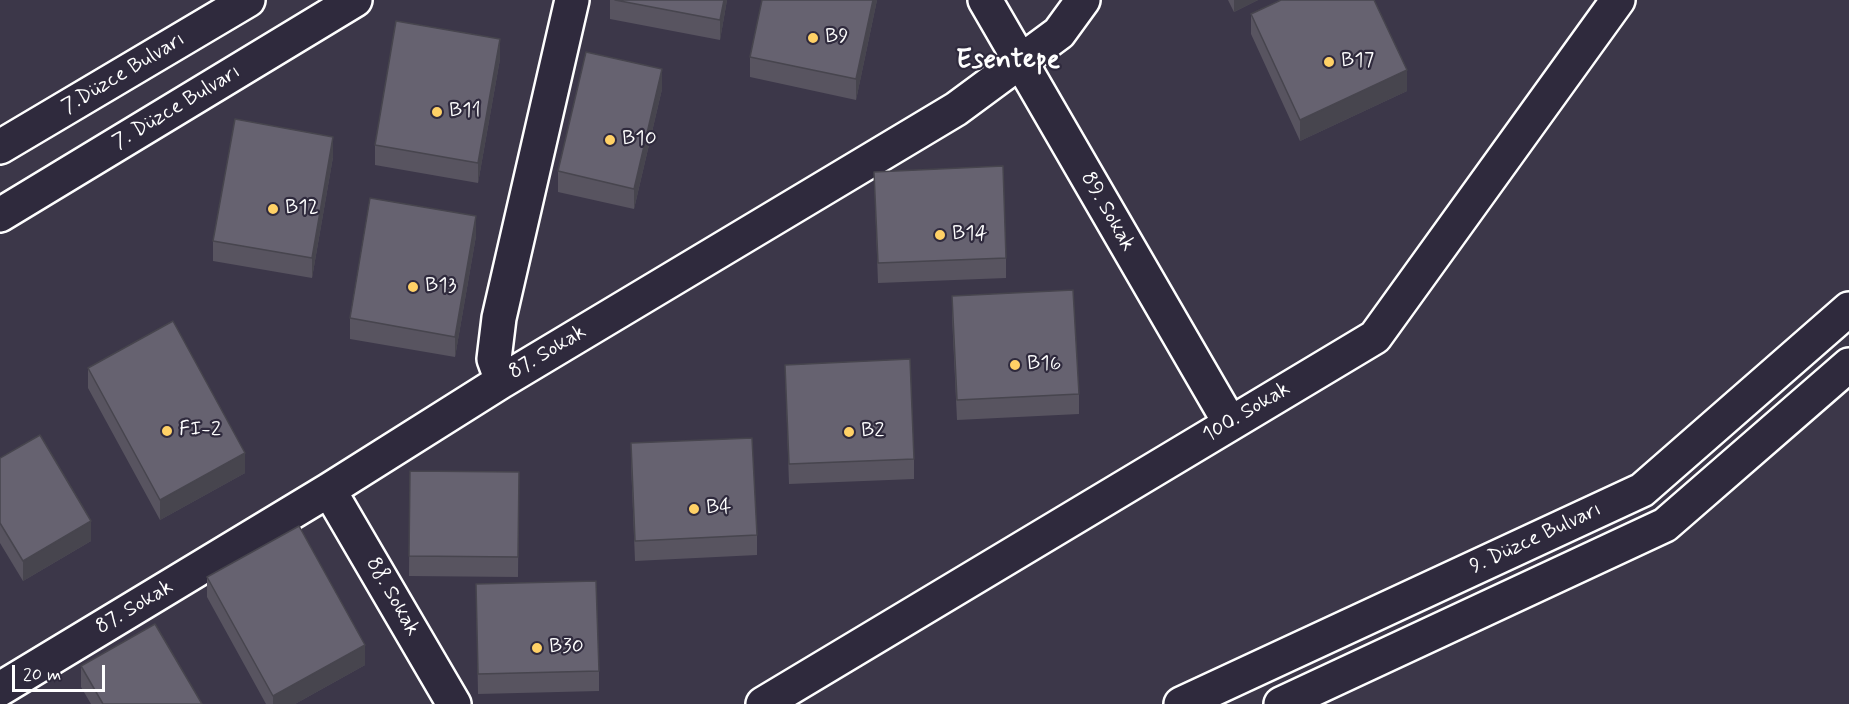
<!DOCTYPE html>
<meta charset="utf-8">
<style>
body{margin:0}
#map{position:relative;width:1849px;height:704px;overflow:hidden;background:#3c3749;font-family:Mynerve,sans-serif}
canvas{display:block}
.scale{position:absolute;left:12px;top:665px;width:93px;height:27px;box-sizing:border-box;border:3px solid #fff;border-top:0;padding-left:8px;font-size:18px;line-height:21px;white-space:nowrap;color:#fff;-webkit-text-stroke:4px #2f2a3d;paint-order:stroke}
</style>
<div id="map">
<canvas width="1849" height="704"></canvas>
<div class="scale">20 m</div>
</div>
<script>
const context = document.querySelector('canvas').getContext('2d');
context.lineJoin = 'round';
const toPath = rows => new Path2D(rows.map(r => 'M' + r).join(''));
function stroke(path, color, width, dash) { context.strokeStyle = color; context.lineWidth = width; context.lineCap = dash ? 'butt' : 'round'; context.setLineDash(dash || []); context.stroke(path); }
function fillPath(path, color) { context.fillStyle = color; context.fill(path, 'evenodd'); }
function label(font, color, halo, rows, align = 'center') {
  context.font = font + ' Mynerve,sans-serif'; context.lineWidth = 4.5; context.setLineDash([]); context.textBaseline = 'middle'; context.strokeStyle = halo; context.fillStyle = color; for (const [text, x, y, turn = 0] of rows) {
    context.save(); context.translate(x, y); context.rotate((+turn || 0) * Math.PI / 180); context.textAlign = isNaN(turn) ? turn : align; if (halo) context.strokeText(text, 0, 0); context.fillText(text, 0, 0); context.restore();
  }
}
const street = toPath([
 [985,0,1230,423],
 [502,381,494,359,499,318,572,0],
 [329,490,454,704],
 [0,689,329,490,502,381,956,109,1059,33,1083,0],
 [763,704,1375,337,1618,0]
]);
const secondary = toPath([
 [1181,704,1642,490,1849,309],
 [1281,704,1665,525,1849,365]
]);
const primary = toPath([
 [0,147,248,0],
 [0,215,355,0]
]);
stroke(street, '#fff', 38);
stroke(secondary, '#fff', 38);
stroke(primary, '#fff', 38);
stroke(street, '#2f2a3d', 33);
stroke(secondary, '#2f2a3d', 33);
stroke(primary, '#2f2a3d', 33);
fillPath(toPath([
 [610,0,727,0,720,40,610,19],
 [877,0,856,100,750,77,750,57],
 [1228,0,1258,0,1234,12],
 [1251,14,1407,91,1300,141,1251,34],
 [500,59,478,183,375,165,375,145],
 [662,89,634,209,558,192,558,171],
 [333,157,312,278,213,261,213,241],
 [874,172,1006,258,1006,278,878,283],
 [476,236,455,357,350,339,350,318],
 [952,296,1079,394,1079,414,957,420,952,316],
 [785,365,914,459,914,479,789,484],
 [88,368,245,473,160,520,88,388],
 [631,443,757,535,757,555,635,561,631,463],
 [0,458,91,541,23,581,0,543],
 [410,471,519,472,518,577,409,576],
 [207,577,365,665,295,704,266,704,207,597],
 [476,584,599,671,599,691,478,694],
 [81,666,202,704,91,704,81,687]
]), '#585460');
fillPath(toPath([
 [724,0,727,0,720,40,720,20],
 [873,0,877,0,856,100,856,79],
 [1234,0,1258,0,1234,12],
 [500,39,500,59,478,183,478,163],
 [662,69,662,89,634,209,634,189],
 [1407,70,1407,91,1300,141,1300,120],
 [333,137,333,157,312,278,312,258],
 [476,216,476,236,455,357,455,337],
 [245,453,245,473,160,520,160,500],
 [91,521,91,541,23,581,23,561],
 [365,645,365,665,295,704,273,704,273,696]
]), '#47454e');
const building = toPath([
 [615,0,724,0,720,20,615,0],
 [762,0,873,0,856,79,750,57,762,0],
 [1281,0,1374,0,1407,70,1300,120,1251,14,1281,0],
 [396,21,500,39,478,163,375,145,396,21],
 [586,52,662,69,634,189,558,171,586,52],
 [235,119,333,137,312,258,213,241,235,119],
 [1003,166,1006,258,878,263,874,172,1003,166],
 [370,198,476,216,455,337,350,318,370,198],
 [1073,290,1079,394,957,400,952,296,1073,290],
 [173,321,245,453,160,500,88,368,173,321],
 [910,359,914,459,789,464,785,365,910,359],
 [40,435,91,521,23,561,0,523,0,458,40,435],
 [752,438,757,535,635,541,631,443,752,438],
 [410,471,519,472,518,557,409,556,410,471],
 [299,526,365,645,273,696,207,577,299,526],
 [596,581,599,671,478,674,476,584,596,581],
 [155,624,202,704,103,704,81,666,155,624]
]);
fillPath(building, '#666270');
stroke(building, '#47454e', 1.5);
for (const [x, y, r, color] of [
 [813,38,6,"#ffd166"],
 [1329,62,6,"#ffd166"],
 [437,112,6,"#ffd166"],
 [610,140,6,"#ffd166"],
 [273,209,6,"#ffd166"],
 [940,235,6,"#ffd166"],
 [413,287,6,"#ffd166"],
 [1015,365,6,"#ffd166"],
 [167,431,6,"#ffd166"],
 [849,432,6,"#ffd166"],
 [694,509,6,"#ffd166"],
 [537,648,6,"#ffd166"]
]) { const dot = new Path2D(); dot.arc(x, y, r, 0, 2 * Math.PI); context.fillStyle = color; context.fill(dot); stroke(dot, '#2f2a3d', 2); }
label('21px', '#fff', '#2f2a3d', [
 ["B9",825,38],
 ["B17",1341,62],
 ["B11",449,112],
 ["B10",622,140],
 ["B12",285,209],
 ["B14",952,235],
 ["B13",425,287],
 ["B16",1027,365],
 ["FI-2",179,431],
 ["B2",861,432],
 ["B4",706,509],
 ["B30",549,648]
], 'left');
label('21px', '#fff', '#2f2a3d', [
 ["7.Düzce Bulvarı",124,74,-31],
 ["7. Düzce Bulvarı",177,108,-31],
 ["89. Sokak",1107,212,60],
 ["87. Sokak",548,353,-31],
 ["100. Sokak",1247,413,-31],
 ["9. Düzce Bulvarı",1536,539,-25],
 ["88. Sokak",392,597,60],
 ["87. Sokak",135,608,-31]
]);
label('bold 27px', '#fff', '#2f2a3d', [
 ["Esentepe",1008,61]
]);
</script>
